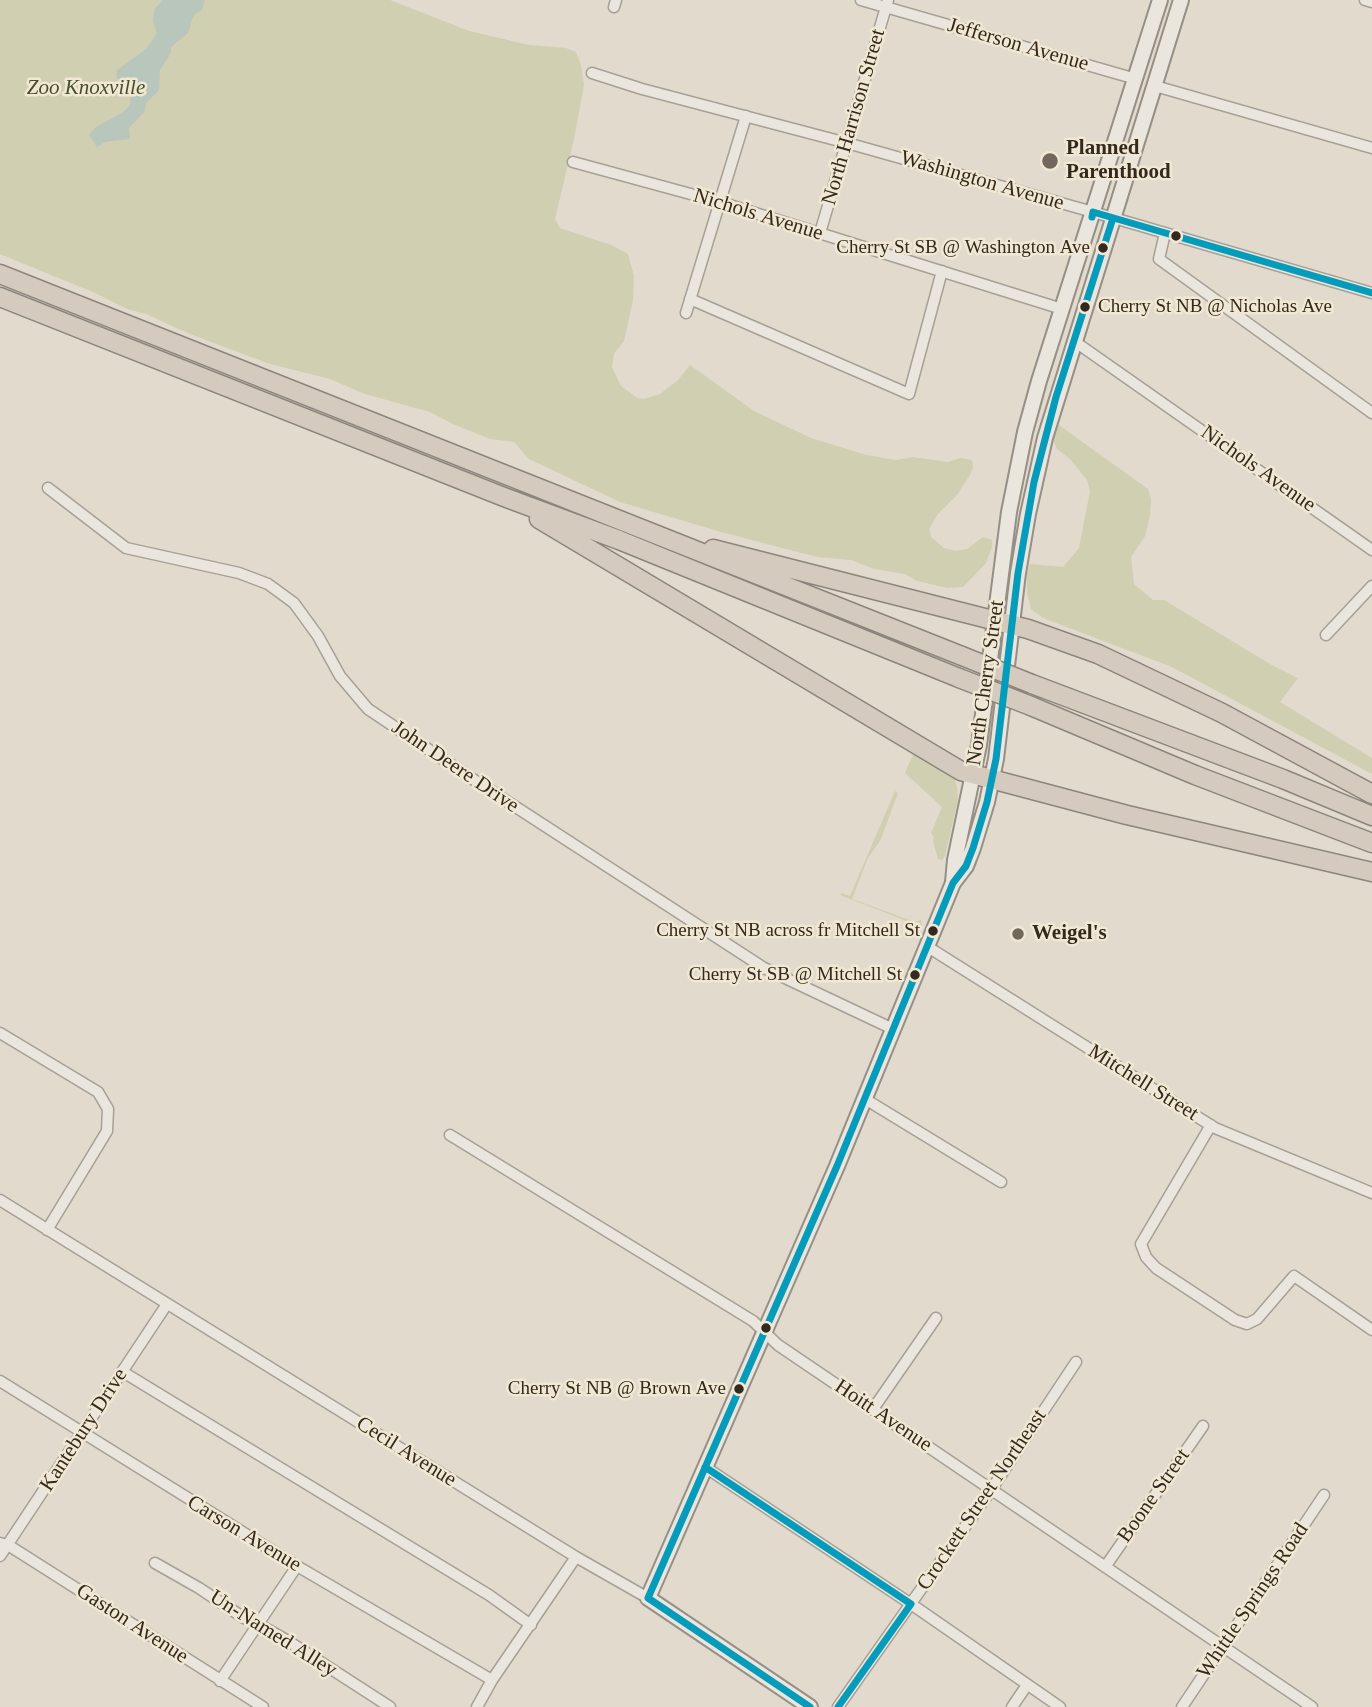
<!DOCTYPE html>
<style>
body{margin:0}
canvas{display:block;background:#e1dacd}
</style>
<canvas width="1372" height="1707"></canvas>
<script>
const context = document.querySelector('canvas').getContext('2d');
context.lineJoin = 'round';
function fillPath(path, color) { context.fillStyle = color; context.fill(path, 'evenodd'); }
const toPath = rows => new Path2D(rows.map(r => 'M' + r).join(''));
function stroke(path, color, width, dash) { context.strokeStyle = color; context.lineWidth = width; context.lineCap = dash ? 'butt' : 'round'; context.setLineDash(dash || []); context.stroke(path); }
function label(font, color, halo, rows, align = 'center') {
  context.font = font + ' Georgia,serif'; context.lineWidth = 5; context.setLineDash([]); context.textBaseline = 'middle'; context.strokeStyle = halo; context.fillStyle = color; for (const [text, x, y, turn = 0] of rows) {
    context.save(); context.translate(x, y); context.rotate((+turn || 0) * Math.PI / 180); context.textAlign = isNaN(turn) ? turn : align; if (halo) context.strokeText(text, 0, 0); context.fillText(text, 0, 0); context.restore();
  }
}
fillPath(toPath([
 [0,0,390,0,469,31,529,45,566,48,576,52,581,65,584,85,574,139,555,219,560,228,611,245,628,254,634,276,633,300,624,341,614,354,612,367,621,386,637,398,644,399,660,394,678,380,690,365,754,411,811,438,866,455,896,460,913,457,948,462,961,458,972,460,973,467,970,475,957,495,938,514,929,529,931,537,944,548,955,551,967,549,983,537,992,540,992,547,986,563,963,587,947,588,917,581,905,574,874,569,851,560,817,557,721,532,620,502,529,459,514,442,490,439,453,424,430,412,365,394,330,379,267,363,190,334,146,314,127,309,95,293,0,254],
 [1056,423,1148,489,1151,499,1150,516,1145,536,1131,557,1134,584,1153,600,1164,600,1270,664,1298,678,1280,702,1372,758,1372,774,1172,667,1043,618,1031,609,1027,593,1027,572,1030,564,1063,567,1079,548,1090,491,1087,480,1070,459,1057,449,1052,437],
 [915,750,945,769,954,778,957,787,958,799,945,856,942,860,938,859,933,841,934,837,931,833,942,807,905,773],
 [895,791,898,793,881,839,868,858,852,899,915,922,921,920,922,927,840,895,842,893,850,896]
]), '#d0cfb1');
fillPath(toPath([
 [163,0,205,0,202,10,195,14,192,20,188,33,171,47,171,53,160,70,159,90,146,103,145,111,129,128,130,139,105,142,97,147,89,135,96,127,125,111,130,105,131,90,116,77,117,70,146,49,153,40,157,33,153,21,154,10]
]), '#b8c6bc');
const street = toPath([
 [861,0,1136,79],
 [1365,0,1372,2],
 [614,7,616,0],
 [592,73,642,89,847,143,1093,212,1372,293],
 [1155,86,1372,148],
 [573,162,720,202,1062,309],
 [820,233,888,0],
 [1165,233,1159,259,1372,413],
 [690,299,909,394,942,271],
 [686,313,746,116],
 [1074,341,1372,550],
 [48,488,126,548,239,573,268,584,294,603,318,636,340,676,368,709,468,776,764,968,893,1029],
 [1326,635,1372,586],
 [928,947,1215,1128,1372,1193],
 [0,1033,98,1092,108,1109,107,1131,47,1230],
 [865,1099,1001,1182],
 [1211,1125,1141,1244,1146,1257,1156,1268,1235,1320,1247,1324,1257,1319,1294,1276,1372,1330],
 [450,1135,753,1321,778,1345,1312,1707],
 [0,1200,576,1557,648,1598],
 [123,1372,489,1595,531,1625],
 [0,1381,297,1566,492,1680],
 [873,1409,936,1318],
 [705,1467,911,1604,1060,1707],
 [0,1543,8,1545,263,1707],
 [0,1556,167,1304],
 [155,1563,199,1588,244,1618,258,1624,288,1641,390,1707],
 [1105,1567,1203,1426],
 [220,1681,297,1566],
 [477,1707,492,1680,576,1557],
 [838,1707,991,1490,1076,1362],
 [1012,1707,1027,1685],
 [1182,1707,1324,1495]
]);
const secondary = toPath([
 [953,882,955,860,979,745,1009,512,1025,432,1039,381,1160,0],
 [810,1707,648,1598,837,1166,953,883,966,866,973,848,987,802,996,759,1018,573,1028,514,1045,438,1181,0]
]);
const highway = toPath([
 [0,274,962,656],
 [0,297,504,497,619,540,959,678],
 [539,519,961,771,1127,815,1372,872],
 [713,549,1028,629,1098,654,1222,713,1372,794],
 [1032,684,1283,779,1372,816],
 [1031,706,1195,775,1372,843]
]);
stroke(street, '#a6a096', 13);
stroke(secondary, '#968f86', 18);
stroke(highway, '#8c857d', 21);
stroke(street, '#eae6de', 10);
stroke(secondary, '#eae6de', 14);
stroke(highway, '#d4cbbe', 18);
const highwayBridge = toPath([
 [962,656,1032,684],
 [959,678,1031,706]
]);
stroke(highwayBridge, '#8c857d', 21, []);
stroke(highwayBridge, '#d4cbbe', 18);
stroke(toPath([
 [1092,217,1093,212,1372,293],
 [705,1467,911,1604,838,1707],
 [810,1707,648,1598,837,1166,953,883,966,866,973,848,987,802,996,759,1018,573,1034,482,1056,397,1113,218]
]), '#059cbc', 7);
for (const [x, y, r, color] of [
 [1050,161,9,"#71675c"],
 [1176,236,6,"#34291f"],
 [1103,248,6,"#34291f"],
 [1085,307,6,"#34291f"],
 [933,931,6,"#34291f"],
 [1018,934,7,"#71675c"],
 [915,975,6,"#34291f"],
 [766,1328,6,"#34291f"],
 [739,1389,6,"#34291f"]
]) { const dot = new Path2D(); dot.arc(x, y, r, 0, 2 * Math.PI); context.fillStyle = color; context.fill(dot); stroke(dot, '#f1e8d4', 2.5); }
label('19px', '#34291f', '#f1e8d4', [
 ["Cherry St SB @ Washington Ave",1090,248],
 ["Cherry St NB @ Nicholas Ave",1098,307,"left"],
 ["Cherry St NB across fr Mitchell St",920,931],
 ["Cherry St SB @ Mitchell St",902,975],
 ["Cherry St NB @ Brown Ave",726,1389]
], 'right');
label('21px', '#34291f', '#f1e8d4', [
 ["Jefferson Avenue",1018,45,16],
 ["North Harrison Street",854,117,-74],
 ["Washington Avenue",982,181,16],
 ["Nichols Avenue",758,215,17],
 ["Nichols Avenue",1258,469,35],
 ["North Cherry Street",986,683,-82],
 ["John Deere Drive",455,767,34],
 ["Mitchell Street",1143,1083,32],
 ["Hoitt Avenue",883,1416,34],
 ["Kantebury Drive",84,1430,-57],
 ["Cecil Avenue",406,1452,32],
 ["Boone Street",1154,1496,-55],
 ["Crockett Street Northeast",982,1500,-56],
 ["Carson Avenue",244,1534,31],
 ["Whittle Springs Road",1253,1601,-56],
 ["Gaston Avenue",132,1624,33],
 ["Un-Named Alley",273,1634,32]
]);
label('italic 21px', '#464e28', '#f1e8d4', [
 ["Zoo Knoxville",86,88]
]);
label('bold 21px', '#34291f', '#f1e8d4', [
 ["Planned",1066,149],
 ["Parenthood",1066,173],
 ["Weigel's",1032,934]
], 'left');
</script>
